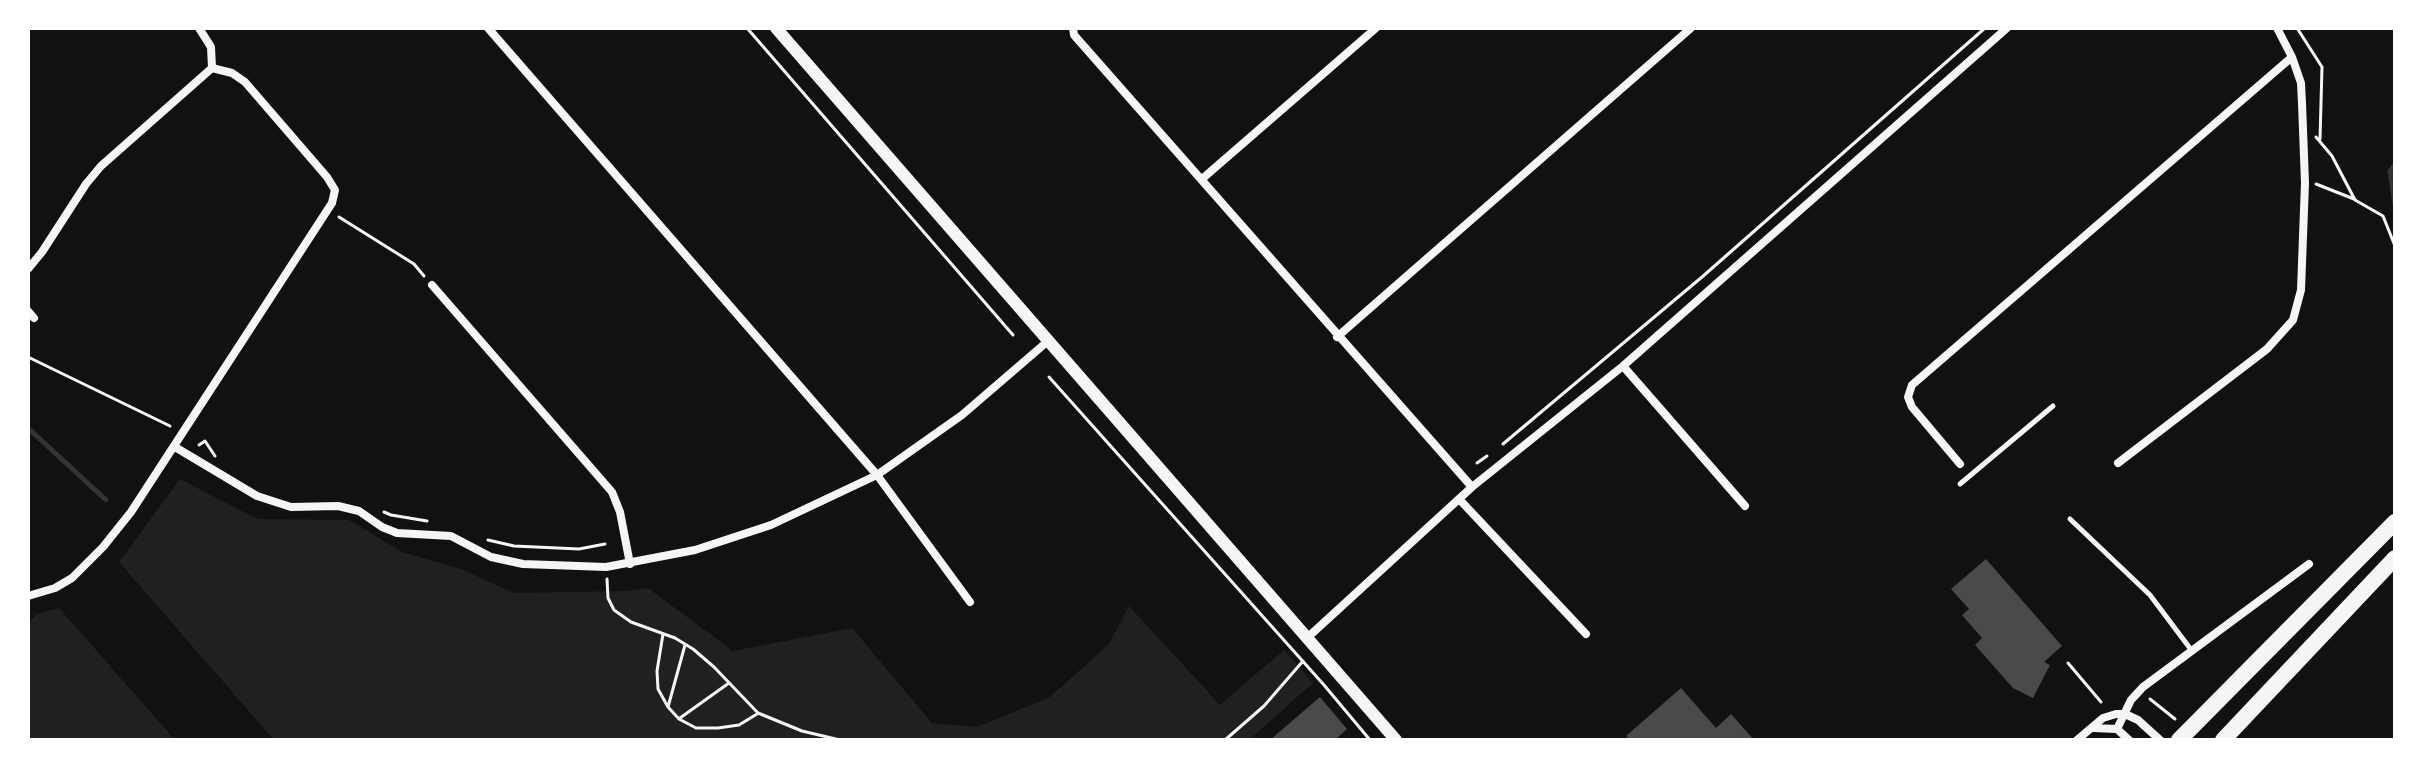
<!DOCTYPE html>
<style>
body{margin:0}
#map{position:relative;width:2423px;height:768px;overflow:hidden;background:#111;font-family:Bitter,serif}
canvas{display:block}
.frame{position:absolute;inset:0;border:30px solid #fff;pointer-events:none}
</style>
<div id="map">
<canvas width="2423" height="768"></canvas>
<div class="frame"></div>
</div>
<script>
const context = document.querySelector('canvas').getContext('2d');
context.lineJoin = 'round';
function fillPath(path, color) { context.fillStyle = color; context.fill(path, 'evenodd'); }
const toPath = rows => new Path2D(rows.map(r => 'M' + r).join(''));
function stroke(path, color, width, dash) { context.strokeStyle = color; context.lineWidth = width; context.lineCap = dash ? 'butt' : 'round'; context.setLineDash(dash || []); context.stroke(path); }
fillPath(toPath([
 [180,479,257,519,349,520,402,552,461,569,514,593,625,591,648,588,733,651,852,628,932,723,977,727,1050,697,1109,644,1129,606,1220,705,1284,650,1313,683,1249,740,274,740,119,562],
 [59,608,175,740,28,740,28,624,37,614]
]), '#202020');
stroke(toPath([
 [2395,165,2390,171,2395,204],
 [28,428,106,500]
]), '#333', 5);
fillPath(toPath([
 [1986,559,2062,646,2044,662,2050,665,2033,698,2013,688,1975,645,1982,638,1962,615,1969,609,1951,589],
 [1681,688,1716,728,1731,714,1754,740,1630,740,1626,736],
 [1320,697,1347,729,1335,740,1270,740]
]), '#4a4a4a');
stroke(toPath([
 [747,28,1013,335],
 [2297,28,2322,67,2320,139],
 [2316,137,2332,156,2355,200,2383,216,2395,246],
 [2316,184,2354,199],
 [339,217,414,264,424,276],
 [28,357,170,426],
 [1049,377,1324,685,1370,740],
 [1503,444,1702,277,1985,28],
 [199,445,205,441,215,456],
 [1477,463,1487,456],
 [384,512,391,515,427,521],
 [488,540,514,546,579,549,605,544],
 [607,579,608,598,614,610,631,622,675,638,693,649,714,667,758,713,802,731,840,740],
 [663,634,657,671,658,689,668,707,679,719,696,728,718,728,739,725,757,714],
 [2068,663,2101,702],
 [2150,699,2175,719],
 [668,707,685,645],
 [680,718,729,683],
 [1225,740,1264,706,1303,661]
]), '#f5f5f5', 3);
stroke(toPath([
 [1960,484,2053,406],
 [2070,519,2150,595,2192,651]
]), '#f5f5f5', 5);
stroke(toPath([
 [488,28,877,475,970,602],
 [1073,28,1074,35,1472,487],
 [1202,179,1376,28],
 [28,269,42,252,86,184,101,166,212,68],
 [432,285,612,492,620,512,630,564],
 [28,311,34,318],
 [1337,337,1691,28],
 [1623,366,1745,506],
 [175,447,257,496,291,507,338,506,359,511,382,527,397,533,451,536,491,557,523,564,606,567,695,550,771,525,877,475,962,415,1048,341],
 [2118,463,2267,349,2293,320,2301,290,2305,183,2302,103,2301,83,2292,57,2277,28],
 [1960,464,1912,407,1908,397,1912,385,2292,57],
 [1459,499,1586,634],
 [28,596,55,588,72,578,103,547,131,512,332,203,335,190,327,177,245,82,232,73,212,68,211,47,199,28],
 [1307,638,1472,487,1623,366,2007,28],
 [2093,728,2117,729,2129,740],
 [2117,729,2131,700,2143,687,2309,564],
 [2077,740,2103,718,2116,714,2125,714,2138,720,2160,740]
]), '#f5f5f5', 8);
stroke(toPath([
 [776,28,1396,740]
]), '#f5f5f5', 12);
stroke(toPath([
 [2179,740,2395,522],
 [2223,740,2395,558]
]), '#f5f5f5', 16);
</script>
